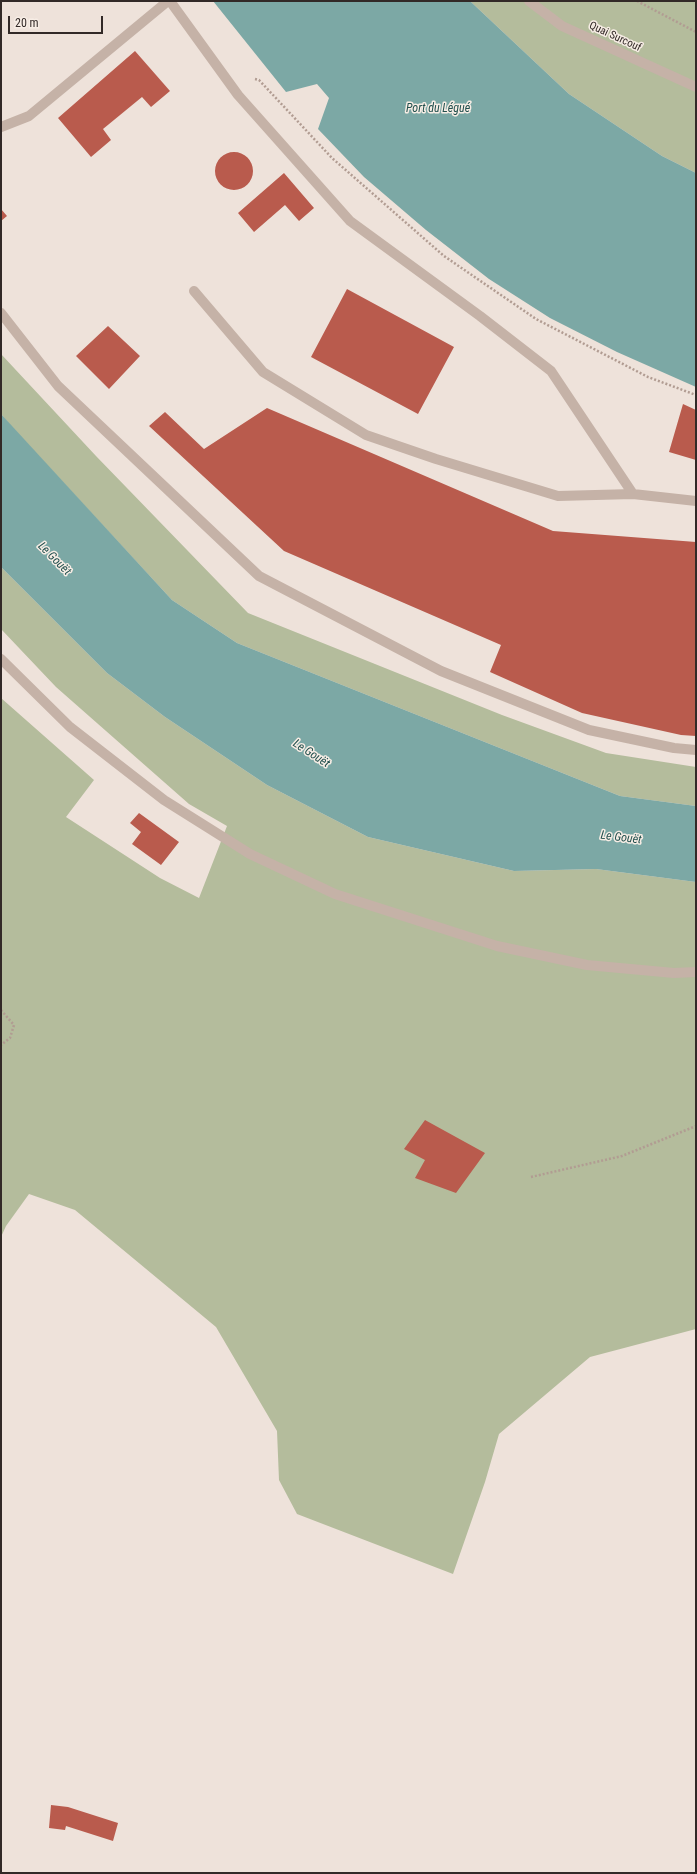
<!DOCTYPE html>
<meta charset="utf-8">
<style>
body{margin:0}
#map{position:relative;width:697px;height:1874px;overflow:hidden;background:#eee2da;font-family:"Roboto Condensed",sans-serif}
canvas{display:block}
.frame{position:absolute;inset:0;border:2px solid #322927;pointer-events:none}
.scale{position:absolute;left:8px;top:16px;width:95px;height:18px;box-sizing:border-box;border:2px solid #322927;border-top:0;padding-left:5px;font-size:12px;line-height:14px;white-space:nowrap;color:#322927;-webkit-text-stroke:3px #f7ede5;paint-order:stroke}
</style>
<div id="map">
<canvas width="697" height="1874"></canvas>
<div class="frame"></div>
<div class="scale">20 m</div>
</div>
<script>
const context = document.querySelector('canvas').getContext('2d');
context.lineJoin = 'round';
function fillPath(path, color) { context.fillStyle = color; context.fill(path, 'evenodd'); }
const toPath = rows => new Path2D(rows.map(r => 'M' + r).join(''));
function stroke(path, color, width, dash) { context.strokeStyle = color; context.lineWidth = width; context.lineCap = dash ? 'butt' : 'round'; context.setLineDash(dash || []); context.stroke(path); }
function label(font, color, halo, rows, align = 'center') {
  context.font = font + ' "Roboto Condensed",sans-serif'; context.lineWidth = 3; context.setLineDash([]); context.textBaseline = 'middle'; context.strokeStyle = halo; context.fillStyle = color; for (const [text, x, y, turn = 0] of rows) {
    context.save(); context.translate(x, y); context.rotate((+turn || 0) * Math.PI / 180); context.textAlign = isNaN(turn) ? turn : align; if (halo) context.strokeText(text, 0, 0); context.fillText(text, 0, 0); context.restore();
  }
}
fillPath(toPath([
 [470,1,696,1,696,173,662,156,569,94],
 [1,354,96,456,248,613,502,715,606,753,696,767,696,806,620,796,237,643,172,600,11,426,1,414],
 [1,567,107,673,165,717,267,785,368,837,514,871,596,869,696,882,696,1329,590,1357,499,1434,485,1482,453,1574,297,1514,279,1480,277,1431,216,1327,75,1210,29,1194,6,1226,1,1237,1,698,94,780,66,817,160,878,199,898,227,826,189,804,56,687,1,629]
]), '#b4bc9c');
fillPath(toPath([
 [213,1,470,1,569,94,662,156,696,173,696,387,617,352,550,318,489,279,426,230,364,177,318,129,329,98,317,84,286,92],
 [1,414,172,600,237,643,620,796,696,806,696,882,596,869,514,871,368,837,267,785,165,717,107,673,1,567]
]), '#7ca8a5');
fillPath(toPath([
 [135,51,170,91,151,107,142,97,103,129,111,140,91,157,58,118],
 '215 171a19 19 0 1 1 38 0a19 19 0 1 1-38 0Z',
 [284,173,314,208,299,221,285,205,254,232,238,213],
 [1,209,7,216,1,221],
 [347,289,454,347,418,414,311,357],
 [108,326,140,356,109,389,76,356],
 [683,404,696,410,696,460,669,452],
 [267,408,553,531,696,542,696,736,681,735,582,713,490,672,501,645,284,551,149,426,165,412,204,449],
 [139,813,179,842,161,865,132,844,141,832,130,823],
 [425,1120,485,1153,456,1193,415,1178,425,1160,404,1149],
 [51,1805,68,1807,118,1823,113,1841,66,1826,65,1830,49,1828]
]), '#b95b4d');
stroke(toPath([
 [637,1,696,32],
 [255,79,259,80,332,158,444,256,536,319,648,377,696,395],
 [1,1010,14,1025,10,1038,1,1045],
 [531,1177,622,1156,696,1126]
]), '#b19c92', 2.5, [2, 2]);
stroke(toPath([
 [170,1,238,95,350,221,480,316,551,371,633,494],
 [529,1,562,26,696,87],
 [1,127,29,116,168,1],
 [194,291,263,372,366,435,436,459,558,496,633,494,696,501],
 [1,313,58,386,259,576,441,671,589,730,674,748,696,750],
 [1,659,70,727,164,800,250,854,335,894,497,946,587,965,674,973,696,972]
]), '#c5b2a7', 10);
label('11px', '#322927', '#f7ede5', [
 ["Quai Surcouf",615,37,25]
]);
label('italic 12px', '#214f4d', '#f7ede5', [
 ["Port du Légué",438,109],
 ["Le Gouët",54,559,45],
 ["Le Gouët",311,754,33],
 ["Le Gouët",621,838,7]
]);
</script>
